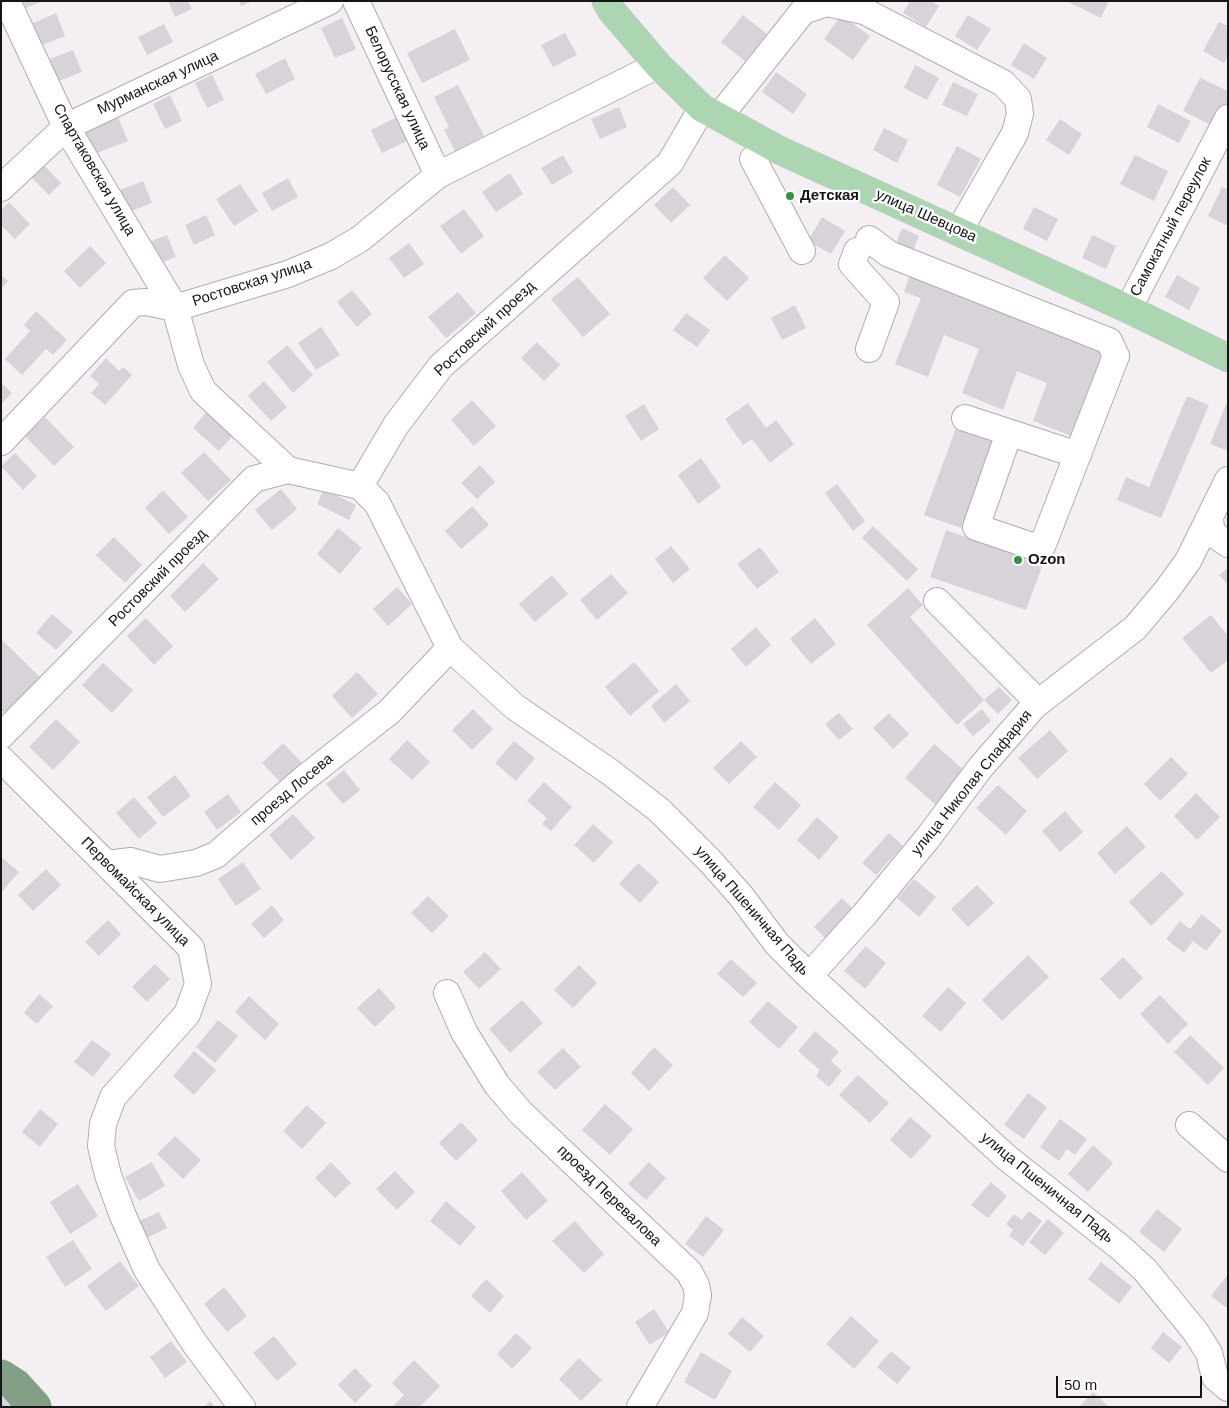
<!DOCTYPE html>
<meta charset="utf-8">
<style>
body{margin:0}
#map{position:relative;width:1229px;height:1408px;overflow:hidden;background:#f3eff3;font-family:Helvetica,sans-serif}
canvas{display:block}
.frame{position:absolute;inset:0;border:2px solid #161416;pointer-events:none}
.scale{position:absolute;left:1056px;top:1376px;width:146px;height:22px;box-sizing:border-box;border:2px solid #161416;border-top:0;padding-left:6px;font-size:15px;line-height:18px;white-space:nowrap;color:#161416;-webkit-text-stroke:4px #fff;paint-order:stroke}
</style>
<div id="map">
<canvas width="1229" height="1408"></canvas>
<div class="frame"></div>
<div class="scale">50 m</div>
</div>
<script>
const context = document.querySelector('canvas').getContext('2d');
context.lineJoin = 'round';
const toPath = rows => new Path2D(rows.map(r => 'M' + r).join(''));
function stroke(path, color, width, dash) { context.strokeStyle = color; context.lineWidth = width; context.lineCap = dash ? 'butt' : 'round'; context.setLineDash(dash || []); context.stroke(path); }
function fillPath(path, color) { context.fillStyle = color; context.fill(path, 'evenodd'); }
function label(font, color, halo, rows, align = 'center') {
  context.font = font + ' Helvetica,sans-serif'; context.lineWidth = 4.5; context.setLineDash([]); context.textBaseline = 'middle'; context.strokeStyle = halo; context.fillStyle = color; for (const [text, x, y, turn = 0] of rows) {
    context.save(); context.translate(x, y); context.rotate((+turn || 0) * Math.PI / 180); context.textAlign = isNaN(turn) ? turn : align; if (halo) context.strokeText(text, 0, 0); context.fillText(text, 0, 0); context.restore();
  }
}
stroke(toPath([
 [1,1377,15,1386,34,1407]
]), '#83a086', 35);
fillPath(toPath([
 [23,1,43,1,26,8],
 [168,1,188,1,192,9,175,17],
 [239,1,253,1,241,6],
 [910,1,931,1,939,6,926,27,903,13],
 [1066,1,1109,1,1101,18],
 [56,13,65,36,42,45,33,23],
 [743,15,767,34,745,61,721,42],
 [841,15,870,36,853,60,824,39],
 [968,15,991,29,977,50,955,36],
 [342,18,356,49,335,58,321,28],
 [1219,22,1228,26,1228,56,1224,63,1203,51],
 [164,24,173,42,147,55,138,37],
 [455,29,470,60,422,83,407,53],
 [565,33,577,55,553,67,541,45],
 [1024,43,1047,58,1034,79,1011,65],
 [73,50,82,72,59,81,50,59],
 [285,58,295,79,266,94,255,74],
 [915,65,939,78,927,100,904,88],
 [776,72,807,94,793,114,762,92],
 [212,75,224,100,207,108,195,83],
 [1200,78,1228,91,1228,101,1215,127,1183,111],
 [953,82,978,94,967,116,942,105],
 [458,85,484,136,455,151,444,130,449,127,434,97],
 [170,95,182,121,165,129,153,104],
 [1158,104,1191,121,1179,143,1147,127],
 [619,107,627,127,600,139,591,119],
 [118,117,128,141,92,155,83,130],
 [397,117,409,140,382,153,371,130],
 [1060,119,1082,134,1069,155,1046,140],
 [884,128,908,140,897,163,873,150],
 [957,146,981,159,960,197,937,185],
 [563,155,573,172,552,185,541,168],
 [1135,155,1168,171,1154,201,1120,184],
 [44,165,61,183,49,195,31,177],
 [510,173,523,194,496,212,482,192],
 [288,178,298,197,272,211,262,193],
 [143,181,152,203,129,212,120,190],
 [240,184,258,211,234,226,216,199],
 [673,187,690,205,671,223,654,205],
 [1222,187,1228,190,1228,226,1208,216],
 [9,202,30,224,15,239,1,225,1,210],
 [1034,207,1058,219,1047,241,1023,229],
 [464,209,484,236,461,254,440,226],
 [206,215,215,235,194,245,185,225],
 [822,217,845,231,831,254,808,241],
 [902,228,919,236,912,253,895,246],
 [167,235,176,257,153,266,144,244],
 [1092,235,1116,246,1106,269,1082,258],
 [409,243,424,264,404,278,389,258],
 [90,246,106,263,80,288,64,271],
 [725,255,749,278,727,301,703,278],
 [911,272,1108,350,1074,437,1033,421,1047,383,1017,371,1003,410,962,393,979,349,944,335,928,377,895,364,921,298,904,292],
 [1,275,8,281,1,289],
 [1177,275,1200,288,1189,310,1165,297],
 [578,277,610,314,583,337,551,299],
 [352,290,372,314,357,327,337,302],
 [458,292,476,313,446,338,428,317],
 [795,305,806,328,782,340,771,318],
 [36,311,67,340,53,355,46,349,22,375,5,359,30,331,24,325],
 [686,313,710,330,697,347,673,330],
 [321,327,340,355,316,370,298,343],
 [537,342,560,365,544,381,521,358],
 [287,345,313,375,293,393,267,362],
 [106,358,119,371,123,367,132,375,105,405,91,393,99,384,90,376],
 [264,381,287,407,271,421,248,396],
 [1,383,12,393,1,404],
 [1187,396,1209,405,1161,518,1117,500,1126,477,1149,487],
 [1228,399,1228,451,1210,444],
 [472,400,496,426,474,446,451,420],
 [748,403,766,428,776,420,794,444,770,463,752,439,743,445,725,419],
 [644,404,659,429,641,441,625,416],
 [209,409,235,433,219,451,193,428],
 [45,417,74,447,54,466,25,436],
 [956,428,992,441,961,528,924,515],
 [204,452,231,480,208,501,181,473],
 [15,453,37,476,23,490,1,466],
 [701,458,721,487,698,504,678,475],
 [480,465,495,482,477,499,461,483],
 [837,484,865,521,853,531,825,493],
 [281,489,297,509,272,530,255,510],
 [324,489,356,505,349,520,317,504],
 [163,490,188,517,169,534,145,508],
 [472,506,489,525,461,549,445,531],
 [873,526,918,569,907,581,862,538],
 [338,528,362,548,340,574,317,554],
 [946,530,1043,564,1026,610,930,577],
 [114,537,142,565,125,583,96,555],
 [671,546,690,569,673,583,655,559],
 [760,547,779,572,757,589,737,564],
 [203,563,219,579,185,612,170,596],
 [1228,568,1228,585,1219,575],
 [611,574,628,593,597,620,580,600],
 [552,575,568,594,535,622,519,604],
 [397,587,412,604,388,626,373,609],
 [908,588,923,605,910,617,984,700,999,687,1012,700,998,714,984,700,957,725,867,625],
 [52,614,73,632,56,650,36,633],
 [1211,615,1228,636,1228,660,1211,673,1182,638],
 [146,618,173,646,154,665,127,636],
 [815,618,836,644,811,664,790,639],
 [756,627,771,645,746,667,731,649],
 [1,639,42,679,6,715,1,710],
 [634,662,659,691,630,716,605,687],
 [103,663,133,690,112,713,82,685],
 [357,672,378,694,352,718,332,696],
 [676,684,690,701,664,723,651,706],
 [473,709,493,729,472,750,452,730],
 [982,709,991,721,973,736,963,724],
 [839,713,853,729,839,740,825,724],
 [889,713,909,734,893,749,873,728],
 [56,719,80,742,53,770,29,747],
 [1050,730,1068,751,1037,779,1018,758],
 [407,740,430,762,412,780,389,759],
 [514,741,535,758,516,781,495,763],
 [741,741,757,757,729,784,713,768],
 [283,743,304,765,283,785,262,763],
 [934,744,965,771,936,805,905,778],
 [1171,757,1188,774,1160,801,1144,784],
 [344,770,360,790,343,804,326,784],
 [175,775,191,796,163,817,147,797],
 [544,782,572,807,551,831,542,824,547,818,527,801],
 [775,782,801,805,779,830,753,807],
 [998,785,1027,811,1006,835,976,808],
 [1196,793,1220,817,1197,840,1174,816],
 [228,794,241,812,217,830,204,812],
 [134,797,157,823,139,839,116,813],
 [1065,811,1083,832,1060,852,1042,831],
 [293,814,315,838,291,860,269,835],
 [817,817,839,837,819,860,797,840],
 [593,824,613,842,594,863,574,845],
 [1127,826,1146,847,1115,874,1097,853],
 [889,833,903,846,876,875,862,863],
 [1,857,19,872,1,893],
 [243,862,261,889,236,906,218,879],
 [638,863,659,882,640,903,619,884],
 [46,869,61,885,33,911,18,895],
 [1162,871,1184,894,1151,926,1129,902],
 [914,879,936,897,919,917,897,898],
 [977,885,994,903,968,927,951,909],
 [428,896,449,916,432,933,411,913],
 [842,898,855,911,827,940,814,927],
 [272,905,284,920,264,938,251,924],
 [1202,914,1222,931,1206,951,1193,941,1184,953,1166,939,1180,921,1190,929],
 [108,920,121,934,99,956,85,942],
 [866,946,886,963,865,989,844,971],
 [485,952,501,969,479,989,463,972],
 [1028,955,1049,977,1002,1021,982,1000],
 [1123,957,1143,978,1120,1000,1100,979],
 [731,959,757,983,743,997,717,974],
 [155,964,170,979,147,1002,132,987],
 [579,965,597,983,573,1008,554,990],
 [948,987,966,1003,941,1032,922,1016],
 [379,988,396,1007,375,1027,357,1008],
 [39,994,53,1006,37,1024,24,1013],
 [1160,995,1188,1024,1168,1044,1140,1014],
 [249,996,279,1024,265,1040,235,1012],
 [522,1000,543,1023,510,1053,489,1029],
 [768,1001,798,1027,779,1049,749,1022],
 [218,1020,238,1036,215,1063,196,1047],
 [815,1031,839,1052,831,1061,842,1071,829,1087,816,1076,820,1070,798,1051],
 [1190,1035,1224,1068,1208,1085,1174,1052],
 [92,1040,111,1054,93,1077,74,1062],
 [654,1047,673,1065,649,1091,631,1073],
 [563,1048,581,1067,555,1090,537,1072],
 [194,1051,216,1070,194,1095,173,1076],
 [858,1075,889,1103,870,1123,839,1095],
 [1028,1093,1047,1107,1024,1139,1004,1125],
 [605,1104,633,1129,610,1155,582,1130],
 [307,1105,326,1123,302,1149,283,1131],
 [40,1109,58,1124,40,1147,22,1132],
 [910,1117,932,1136,911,1159,890,1140],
 [1060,1119,1087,1139,1075,1155,1067,1149,1059,1161,1040,1147],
 [461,1122,478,1140,456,1161,439,1143],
 [175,1136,201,1160,183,1179,157,1154],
 [1093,1145,1113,1163,1088,1192,1068,1174],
 [152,1162,165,1186,139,1201,125,1177],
 [331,1162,351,1183,335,1198,315,1178],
 [649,1162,666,1178,646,1200,628,1184],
 [395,1171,415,1192,397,1210,376,1189],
 [522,1172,548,1201,526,1220,501,1191],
 [991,1182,1007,1196,988,1218,971,1205],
 [78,1184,98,1216,70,1234,50,1202],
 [446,1201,476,1227,460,1246,430,1221],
 [1157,1209,1182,1229,1164,1252,1139,1232],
 [1029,1211,1042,1221,1023,1246,1009,1236,1013,1230,1006,1224,1014,1214,1022,1220],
 [159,1212,167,1228,145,1239,137,1222],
 [706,1216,724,1230,703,1257,685,1244],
 [1048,1219,1064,1233,1045,1255,1029,1242],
 [575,1221,604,1254,584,1273,552,1241],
 [73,1240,92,1269,65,1287,46,1257],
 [120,1261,139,1286,106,1311,87,1286],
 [1101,1262,1132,1287,1119,1304,1088,1279],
 [1228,1274,1228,1309,1211,1296],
 [486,1279,504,1296,490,1313,471,1296],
 [224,1287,247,1316,227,1332,204,1304],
 [654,1309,669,1332,650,1345,635,1322],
 [851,1316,879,1341,854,1369,826,1344],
 [742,1317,764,1336,750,1352,728,1334],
 [1163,1332,1182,1347,1169,1363,1151,1348],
 [516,1333,532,1348,512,1369,497,1354],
 [274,1336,297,1364,277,1381,253,1353],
 [171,1341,187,1362,165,1378,150,1357],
 [891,1351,911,1368,897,1384,877,1367],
 [701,1352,732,1371,715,1400,684,1382],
 [579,1358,602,1380,581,1401,559,1379],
 [414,1360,440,1386,420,1407,392,1407,404,1395,392,1383],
 [355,1368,372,1386,355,1403,338,1385],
 [1093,1392,1109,1407,1079,1407],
 [1,1394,12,1407,1,1407],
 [210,1401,215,1407,204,1407]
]), '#d8d3d8');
const minor = toPath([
 [7,1,66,127,175,308,191,365,203,391,288,470],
 [356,1,438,175],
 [719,117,803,11,827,3,864,11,1003,83,1018,99,1020,114,1015,133,959,231],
 [753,159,802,251],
 [1,188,66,127,330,1],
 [869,239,889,254,1109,341,1116,356,1041,549,976,527,1009,433],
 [857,251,852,264,886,302,869,349],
 [1128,309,1228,118],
 [965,418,1078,455],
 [1,442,133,303,146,302,175,308,288,274,331,256,360,239,438,175,658,65],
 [360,486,377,503,450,648,515,707,610,772,659,810,711,862,741,896,777,944,809,976,1006,1157,1121,1248,1145,1270,1195,1331,1209,1353,1215,1377,1228,1388],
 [1210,520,1212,533,1228,544],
 [937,601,1038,702],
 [1,736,254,479,288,470,360,486,396,425,441,366,670,163,702,108],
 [1,759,191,948,198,984,187,1014,113,1097,103,1124,101,1146,108,1175,123,1216,147,1270,195,1344,242,1407],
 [107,864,131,861,160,869,196,863,216,855,306,777,389,712,450,648],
 [809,976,864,915,927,839,980,768,1034,706,1135,628,1167,590,1188,561,1228,480],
 [447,993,464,1032,497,1085,521,1113,689,1272,696,1285,698,1295,695,1313,640,1407],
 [1189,1125,1228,1159]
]);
const major = toPath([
 [606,1,611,10,658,65,702,108,719,117,779,150,1128,309,1228,358]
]);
stroke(minor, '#b0abb0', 28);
stroke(major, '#cccbcc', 29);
stroke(minor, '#fff', 26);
stroke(major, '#acd6b2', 28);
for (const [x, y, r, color] of [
 [790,196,5,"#319246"],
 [1018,560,5,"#319246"]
]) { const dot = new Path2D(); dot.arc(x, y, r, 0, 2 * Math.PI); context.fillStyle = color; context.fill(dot); stroke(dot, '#fff', 2); }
label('15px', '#161416', '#fff', [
 ["Мурманская улица",158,83,-25],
 ["Белорусская улица",397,88,65],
 ["Спартаковская улица",94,170,60],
 ["улица Шевцова",926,216,24],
 ["Самокатный переулок",1171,227,-62],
 ["Ростовская улица",252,283,-18],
 ["Ростовский проезд",485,329,-43],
 ["Ростовский проезд",158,578,-45],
 ["улица Николая Спафария",972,783,-51],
 ["проезд Лосева",292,790,-40],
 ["Первомайская улица",135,892,45],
 ["улица Пшеничная Падь",752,911,49],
 ["улица Пшеничная Падь",1047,1188,39],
 ["проезд Перевалова",609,1196,44]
]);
label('bold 15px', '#161416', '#fff', [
 ["Детская",800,196],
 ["Ozon",1028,560]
], 'left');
</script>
